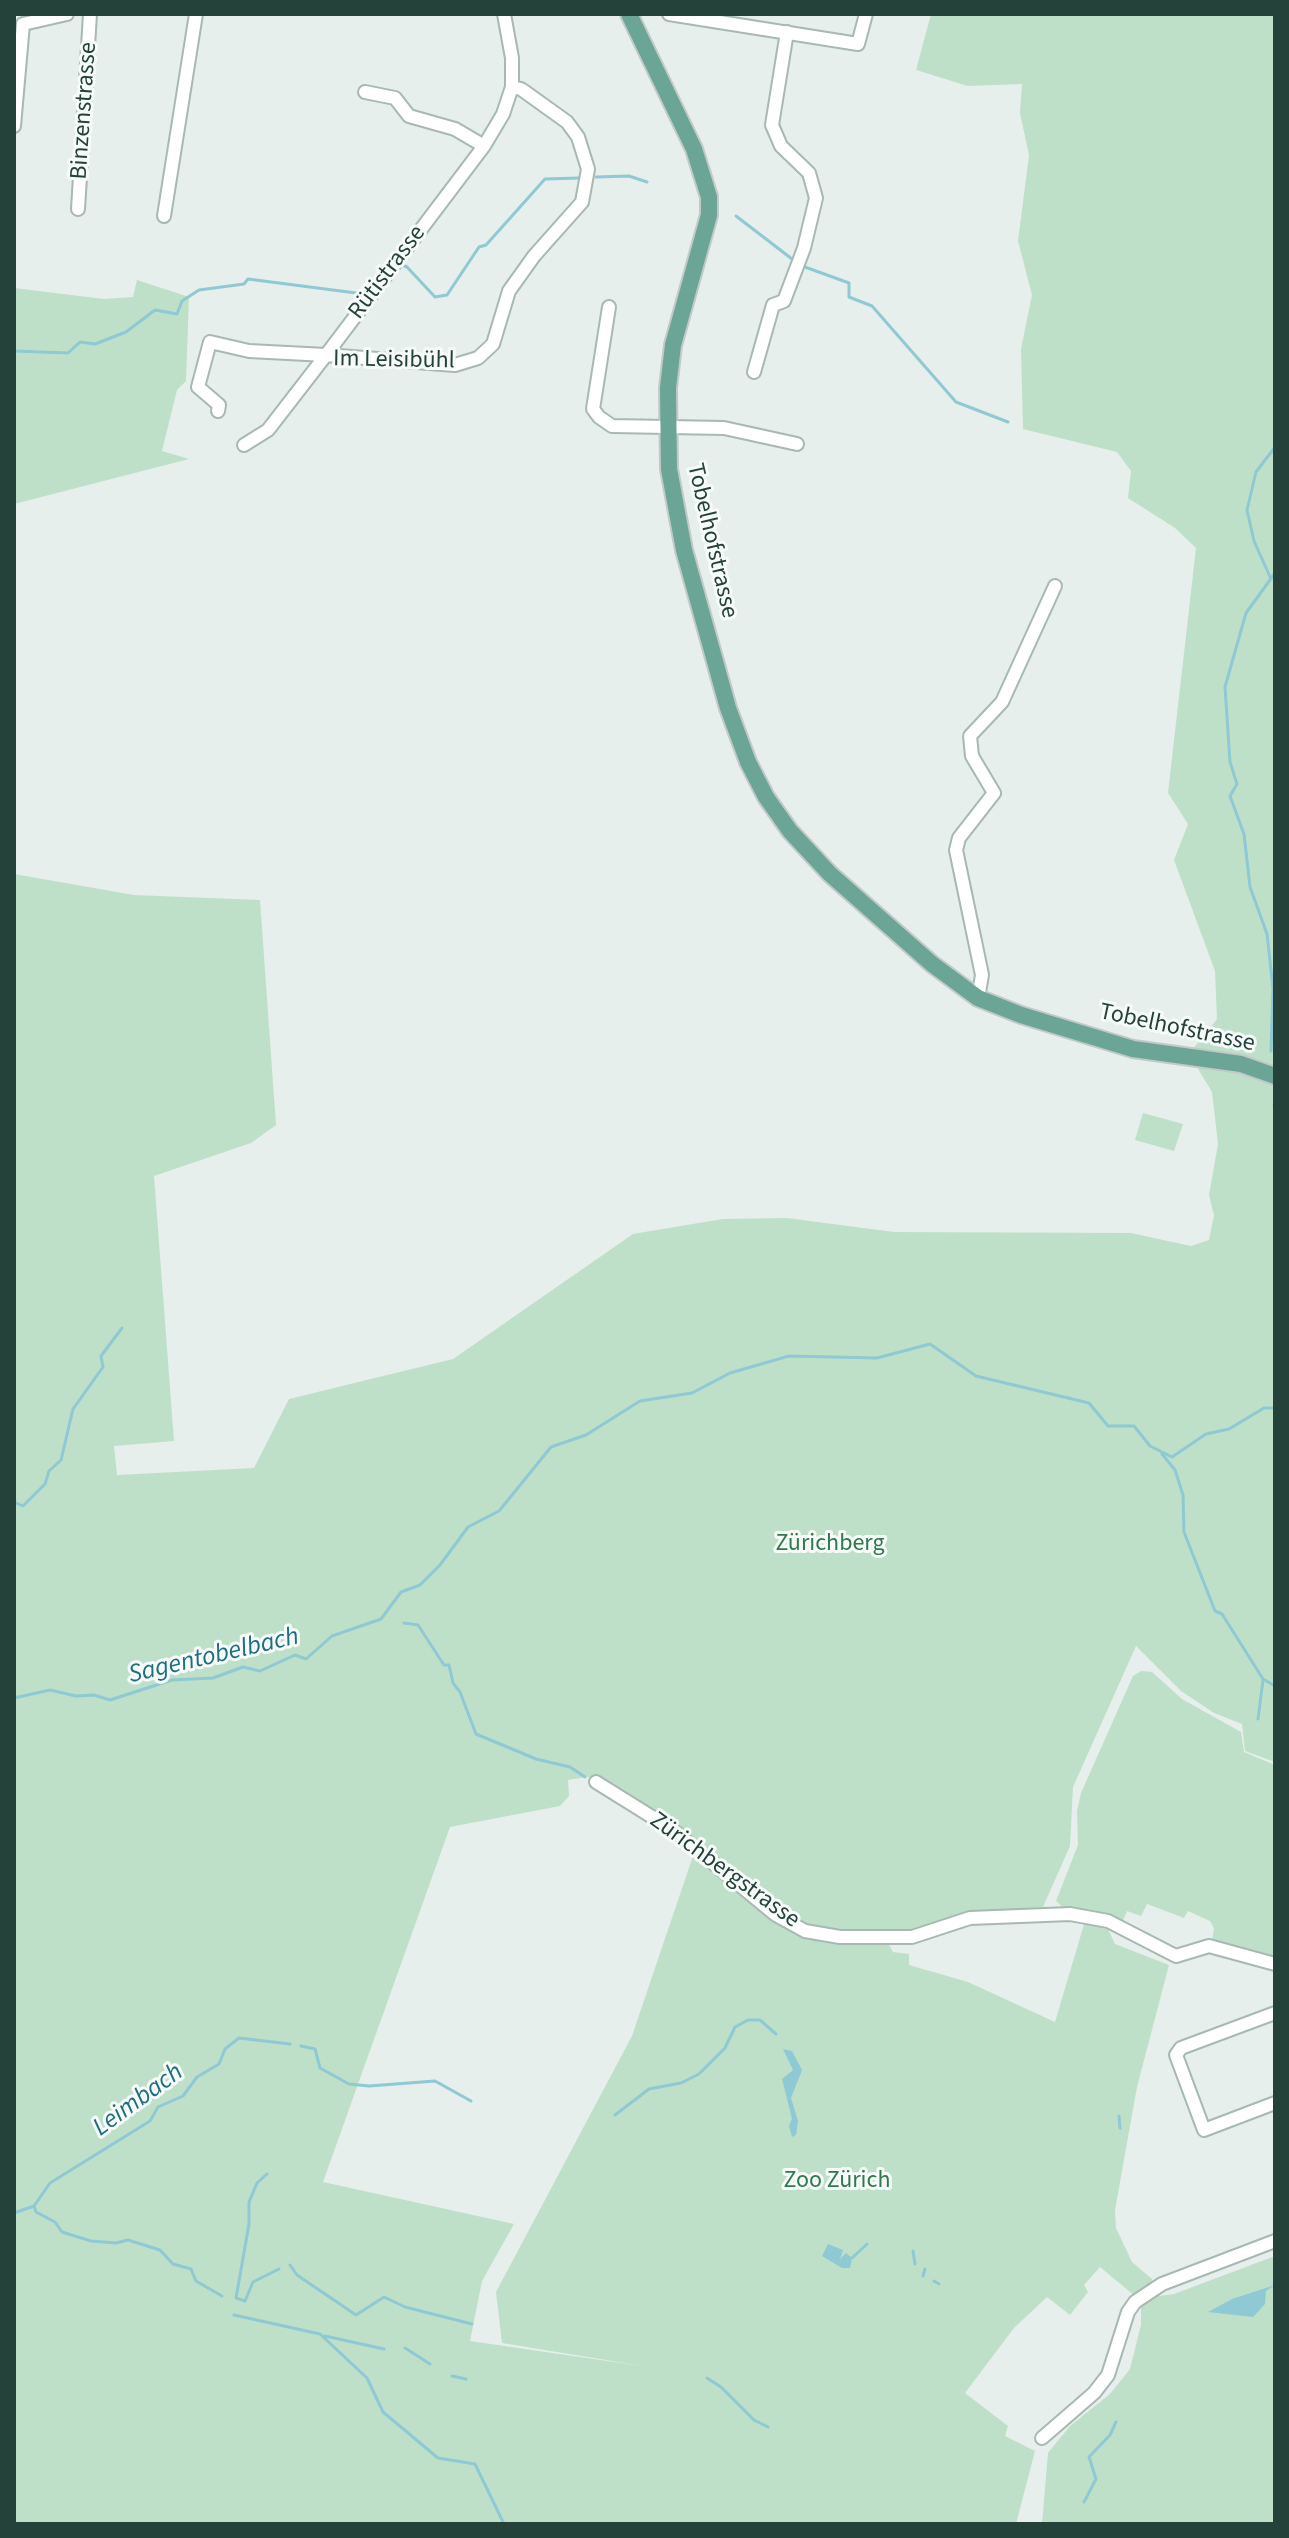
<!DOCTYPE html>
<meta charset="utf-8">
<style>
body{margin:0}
#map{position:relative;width:1289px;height:2538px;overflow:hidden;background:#e6efeb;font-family:"Source Sans 3",sans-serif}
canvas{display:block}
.frame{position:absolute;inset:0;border:16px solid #24423a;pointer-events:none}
</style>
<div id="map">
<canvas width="1289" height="2538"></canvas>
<div class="frame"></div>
</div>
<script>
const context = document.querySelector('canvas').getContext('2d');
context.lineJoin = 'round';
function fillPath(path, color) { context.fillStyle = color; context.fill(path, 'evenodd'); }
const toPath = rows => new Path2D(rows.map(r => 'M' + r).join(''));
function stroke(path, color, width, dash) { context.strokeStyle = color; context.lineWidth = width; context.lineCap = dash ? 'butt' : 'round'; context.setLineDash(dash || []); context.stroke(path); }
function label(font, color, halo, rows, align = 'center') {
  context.font = font + ' "Source Sans 3",sans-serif'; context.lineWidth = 6; context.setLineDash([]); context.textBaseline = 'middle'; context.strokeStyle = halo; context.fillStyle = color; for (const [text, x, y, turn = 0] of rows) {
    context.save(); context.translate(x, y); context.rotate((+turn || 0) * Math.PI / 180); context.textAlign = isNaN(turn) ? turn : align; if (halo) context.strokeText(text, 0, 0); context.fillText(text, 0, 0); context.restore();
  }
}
fillPath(toPath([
 [931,14,1275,14,1275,1762,1245,1751,1242,1724,1214,1713,1181,1691,1136,1646,1073,1787,1070,1846,1043,1907,972,1912,912,1932,828,1931,789,1919,644,1805,604,1781,587,1777,568,1780,569,1796,560,1806,450,1827,323,2182,514,2224,482,2281,470,2341,642,2366,502,2343,496,2292,632,2036,693,1856,784,1928,824,1941,888,1943,893,1952,909,1954,909,1965,968,1982,1055,2022,1085,1921,1095,1922,1099,1913,1066,1910,1056,1901,1078,1845,1077,1811,1081,1793,1133,1676,1141,1671,1152,1672,1182,1699,1241,1732,1244,1752,1275,1765,1275,1959,1212,1942,1214,1928,1210,1921,1188,1911,1184,1918,1147,1904,1141,1916,1127,1911,1122,1923,1107,1927,1115,1944,1169,1965,1137,2087,1115,2210,1116,2228,1132,2262,1152,2279,1151,2285,1159,2296,1174,2294,1275,2256,1275,2524,1042,2524,1048,2453,1070,2426,1110,2394,1130,2369,1141,2325,1141,2306,1135,2296,1100,2267,1084,2285,1088,2292,1070,2315,1047,2297,1014,2328,965,2393,1008,2426,1005,2436,1035,2451,1016,2524,14,2524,14,874,134,895,260,900,276,1125,251,1143,154,1176,174,1441,114,1446,117,1475,254,1468,289,1399,453,1359,633,1234,723,1219,787,1218,894,1232,1131,1233,1191,1246,1209,1240,1214,1215,1209,1195,1218,1144,1212,1092,1189,1054,1217,1019,1215,971,1174,860,1188,824,1168,793,1196,548,1175,528,1128,498,1131,471,1117,452,1023,429,1021,349,1032,295,1018,241,1029,155,1020,113,1022,84,968,86,916,70],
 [137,280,189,297,186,381,177,390,162,451,189,459,14,504,14,288,104,299,133,297],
 [1143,1113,1183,1124,1174,1151,1135,1140]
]), '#bfe0c8');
fillPath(toPath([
 [783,2049,792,2051,802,2070,791,2098,798,2121,796,2135,792,2137,789,2126,792,2119,782,2079,793,2070],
 [828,2244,843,2250,840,2259,846,2253,852,2258,850,2268,842,2268,822,2256],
 [1275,2285,1266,2291,1265,2304,1253,2317,1208,2312,1232,2299]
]), '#8ec9d4');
stroke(toPath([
 [596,177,629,176,647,182],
 [736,216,792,259],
 [402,265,407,267,435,297,447,295,479,247,486,245,545,179,579,178],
 [805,267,849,283,849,297,872,306,956,402,1008,422],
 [14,351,68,353,80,342,95,344,126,332,155,310,177,314,182,301,199,290,244,284,248,279,356,293],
 [1271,579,1254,541,1247,510,1256,472,1275,447],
 [1271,1051,1273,988,1267,934,1250,887,1244,834,1230,796,1237,784,1230,762,1225,687,1246,613,1275,573],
 [1274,1106,1275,1109],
 [1162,1454,1175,1470,1183,1495,1184,1532,1215,1611,1222,1614,1263,1679,1275,1686],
 [14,1502,23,1506,45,1484,49,1471,61,1460,73,1409,103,1367,101,1356,122,1328],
 [404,1623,418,1625,444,1665,449,1665,453,1683,460,1692,476,1734,536,1759,570,1767,585,1777],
 [14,1698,50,1690,76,1696,94,1695,110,1700,172,1680,213,1678,243,1667,260,1671,295,1655,306,1659,332,1636,381,1619,401,1592,420,1585,440,1565,468,1527,499,1511,551,1447,586,1435,640,1401,692,1393,730,1373,789,1356,877,1358,930,1344,976,1376,1089,1403,1108,1426,1134,1426,1150,1446,1172,1457,1206,1434,1229,1429,1264,1408,1275,1408],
 [1258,1719,1263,1680],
 [301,2046,315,2049,320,2068,349,2084,369,2086,435,2081,471,2101],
 [615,2115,649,2089,681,2083,699,2074,725,2048,735,2027,748,2020,760,2020,776,2034],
 [1119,2116,1120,2128],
 [267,2174,257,2183,249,2202,249,2224,236,2298,245,2301,253,2282,279,2269],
 [34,2206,36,2212,55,2222,62,2232,91,2241,116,2243,128,2240,160,2250,173,2264,191,2269,196,2281,222,2296],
 [14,2213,34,2206,50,2183,150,2121,158,2107,183,2096,197,2077,219,2064,225,2049,239,2038,290,2044],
 [913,2251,915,2264],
 [852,2258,867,2244],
 [290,2265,297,2275,356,2315,384,2297,405,2307,472,2324],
 [923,2276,925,2269],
 [934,2281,939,2284],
 [234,2315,320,2334,367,2378,383,2412,438,2458,475,2464,504,2524],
 [325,2336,384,2349],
 [405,2348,430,2364],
 [452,2376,466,2379],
 [707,2378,721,2387,754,2420,768,2427],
 [1084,2502,1096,2479,1089,2457,1110,2435,1116,2422]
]), '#8ec9d4', 3);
const minor = toPath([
 [669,14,858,44,866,14],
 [365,92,395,98,409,116,455,129,484,146],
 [14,126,23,24,67,14],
 [78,209,90,14],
 [164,216,196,14],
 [609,307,593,409,599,417,612,426,724,428,797,444],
 [754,372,773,305,784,301,804,248,816,198,809,173,781,146,772,125,787,32],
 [218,411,219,405,198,387,210,342,249,351,326,355,484,146,503,114,512,87,512,58,504,14],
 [244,445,268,430,326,355,455,365,478,358,493,344,509,291,534,256,582,202,588,169,578,137,567,122,521,89,512,87],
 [978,998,982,975,956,850,959,838,994,793,972,756,970,736,1002,702,1055,586],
 [596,1782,673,1830,776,1915,805,1931,840,1937,912,1937,970,1918,1070,1914,1108,1921,1176,1956,1209,1946,1275,1964],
 [1275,2013,1181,2048,1176,2055,1204,2130,1275,2103],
 [1042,2438,1094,2393,1108,2375,1128,2312,1135,2302,1162,2284,1275,2241]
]);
const major = toPath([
 [629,14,694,149,709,197,709,215,673,345,668,388,669,469,684,550,728,708,748,762,766,797,790,831,830,874,932,964,978,998,1021,1015,1133,1049,1241,1064,1275,1076]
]);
stroke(minor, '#a8b8b2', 16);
stroke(major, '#c2cac8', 20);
stroke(minor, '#fff', 12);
stroke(major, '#6aa596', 16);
label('24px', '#24423a', '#f7fbf9', [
 ["Binzenstrasse",85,111,-86],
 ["Rütistrasse",388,273,-53],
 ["Im Leisibühl",394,361,1],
 ["Tobelhofstrasse",711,541,77],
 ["Tobelhofstrasse",1177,1029,12],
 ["Zürichbergstrasse",724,1871,36]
]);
label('24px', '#2d7a4b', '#f7fbf9', [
 ["Zürichberg",830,1545],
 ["Zoo Zürich",837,2182]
]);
label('italic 26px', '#1c6f80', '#f7fbf9', [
 ["Sagentobelbach",214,1657,-13],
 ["Leimbach",139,2101,-36]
]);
</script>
